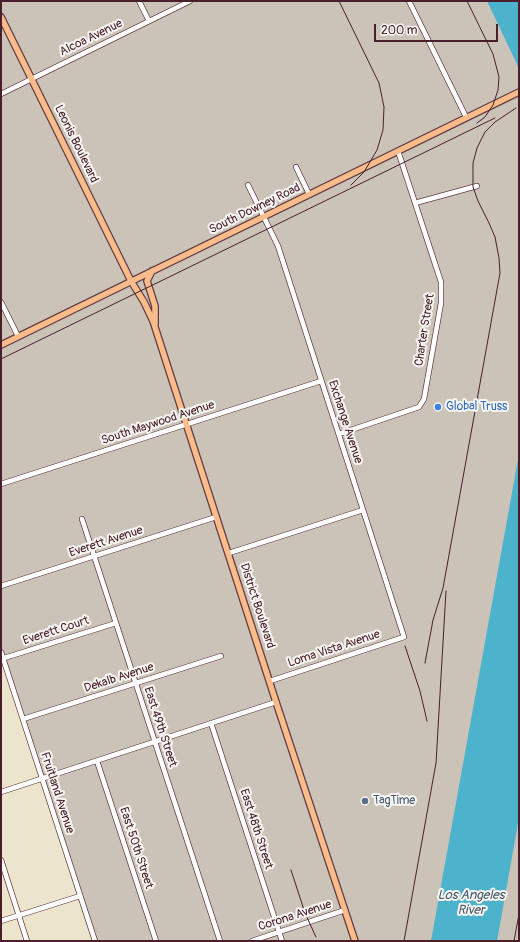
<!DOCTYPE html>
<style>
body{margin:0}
#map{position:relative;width:520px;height:942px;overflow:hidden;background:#ece5cb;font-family:Pangolin,sans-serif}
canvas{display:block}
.frame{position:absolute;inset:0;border:2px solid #4a1f2b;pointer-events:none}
.scale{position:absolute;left:374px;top:24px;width:124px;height:18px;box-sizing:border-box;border:2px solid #4a1f2b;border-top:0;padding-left:5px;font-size:12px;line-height:14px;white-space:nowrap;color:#4a1f2b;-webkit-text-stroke:3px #f6f6f2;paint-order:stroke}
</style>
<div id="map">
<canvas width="520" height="942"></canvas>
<div class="frame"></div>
<div class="scale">200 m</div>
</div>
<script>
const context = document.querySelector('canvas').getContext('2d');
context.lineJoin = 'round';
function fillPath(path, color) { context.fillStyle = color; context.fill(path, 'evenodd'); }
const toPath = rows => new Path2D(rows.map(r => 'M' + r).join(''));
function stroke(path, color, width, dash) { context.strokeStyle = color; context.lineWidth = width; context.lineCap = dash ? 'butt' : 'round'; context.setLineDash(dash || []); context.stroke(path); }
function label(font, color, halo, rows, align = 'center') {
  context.font = font + ' Pangolin,sans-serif'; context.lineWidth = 4; context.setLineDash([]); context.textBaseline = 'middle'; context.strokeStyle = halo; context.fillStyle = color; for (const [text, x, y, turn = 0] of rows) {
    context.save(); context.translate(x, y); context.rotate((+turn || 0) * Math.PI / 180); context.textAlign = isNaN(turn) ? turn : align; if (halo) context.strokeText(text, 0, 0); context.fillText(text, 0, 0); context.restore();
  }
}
fillPath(toPath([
 [1,1,519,1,519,941,94,941,1,654]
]), '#cbc2b8');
fillPath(toPath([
 [487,1,519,1,519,70,515,60],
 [519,454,519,818,497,941,431,941]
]), '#4db2cc');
const minor = toPath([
 [139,1,149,21],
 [409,1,466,117],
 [1,94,190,1],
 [296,167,309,194],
 [248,185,278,246,404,637,270,681],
 [415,203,477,186],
 [1,302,18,336],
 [339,434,419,407,424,399,441,303,441,282,398,151],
 [1,484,321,381],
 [82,519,220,941],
 [229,553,363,510],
 [1,586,216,517],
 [1,652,95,941],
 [1,659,116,623],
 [23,719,221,656],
 [211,723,282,941],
 [97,761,156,941],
 [1,792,276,702],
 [1,860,27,941],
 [1,921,80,896],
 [252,941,345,910]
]);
const major = toPath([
 [1,17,131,281,144,302,153,321,276,702,355,941],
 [152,271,147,281,155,306,155,324],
 [1,345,519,92]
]);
stroke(minor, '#623d43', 6);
stroke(major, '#623d43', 8);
stroke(minor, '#fff', 4.5);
stroke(major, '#f9bc8a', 5.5);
stroke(toPath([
 [339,1,379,83,384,107,383,130,377,150,364,172,351,185],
 [467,1,493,54,499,77,498,90,493,105,485,117,477,123],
 [1,359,495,118],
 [405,646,420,691,427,721],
 [425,663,433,620,443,588,500,273,499,258,495,237,489,223,478,201,473,187,473,163,477,148,485,132,495,122,516,108],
 [291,870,305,913,316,937],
 [404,941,436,763,446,591],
 [514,941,519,914]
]), '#4a1f2b', 1);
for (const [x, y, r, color] of [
 [438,407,4,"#3f7fe0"],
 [365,801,4,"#5c6f8a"]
]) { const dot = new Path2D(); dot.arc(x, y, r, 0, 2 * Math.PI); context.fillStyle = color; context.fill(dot); stroke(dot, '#f6f6f2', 1.5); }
label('12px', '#4a1f2b', '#f6f6f2', [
 ["Alcoa Avenue",91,38,-26],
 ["Leonis Boulevard",76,144,64],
 ["South Downey Road",255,209,-26],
 ["Charter Street",425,330,-81],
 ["Exchange Avenue",345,422,72],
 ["South Maywood Avenue",158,423,-18],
 ["Everett Avenue",106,542,-18],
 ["District Boulevard",257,606,72],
 ["Everett Court",56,631,-18],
 ["Loma Vista Avenue",334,649,-18],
 ["Dekalb Avenue",119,678,-18],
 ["East 49th Street",160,727,72],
 ["Fruitland Avenue",57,793,72],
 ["East 48th Street",256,829,72],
 ["East 50th Street",136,848,72],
 ["Corona Avenue",295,916,-18]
]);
label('12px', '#366cbe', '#f6f6f2', [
 ["Global Truss",446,407]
], 'left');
label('12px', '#4e5e75', '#f6f6f2', [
 ["TagTime",373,801]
], 'left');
label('italic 13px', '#4b5a6b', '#f6f6f2', [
 ["Los Angeles",471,896],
 ["River",471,911]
]);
</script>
